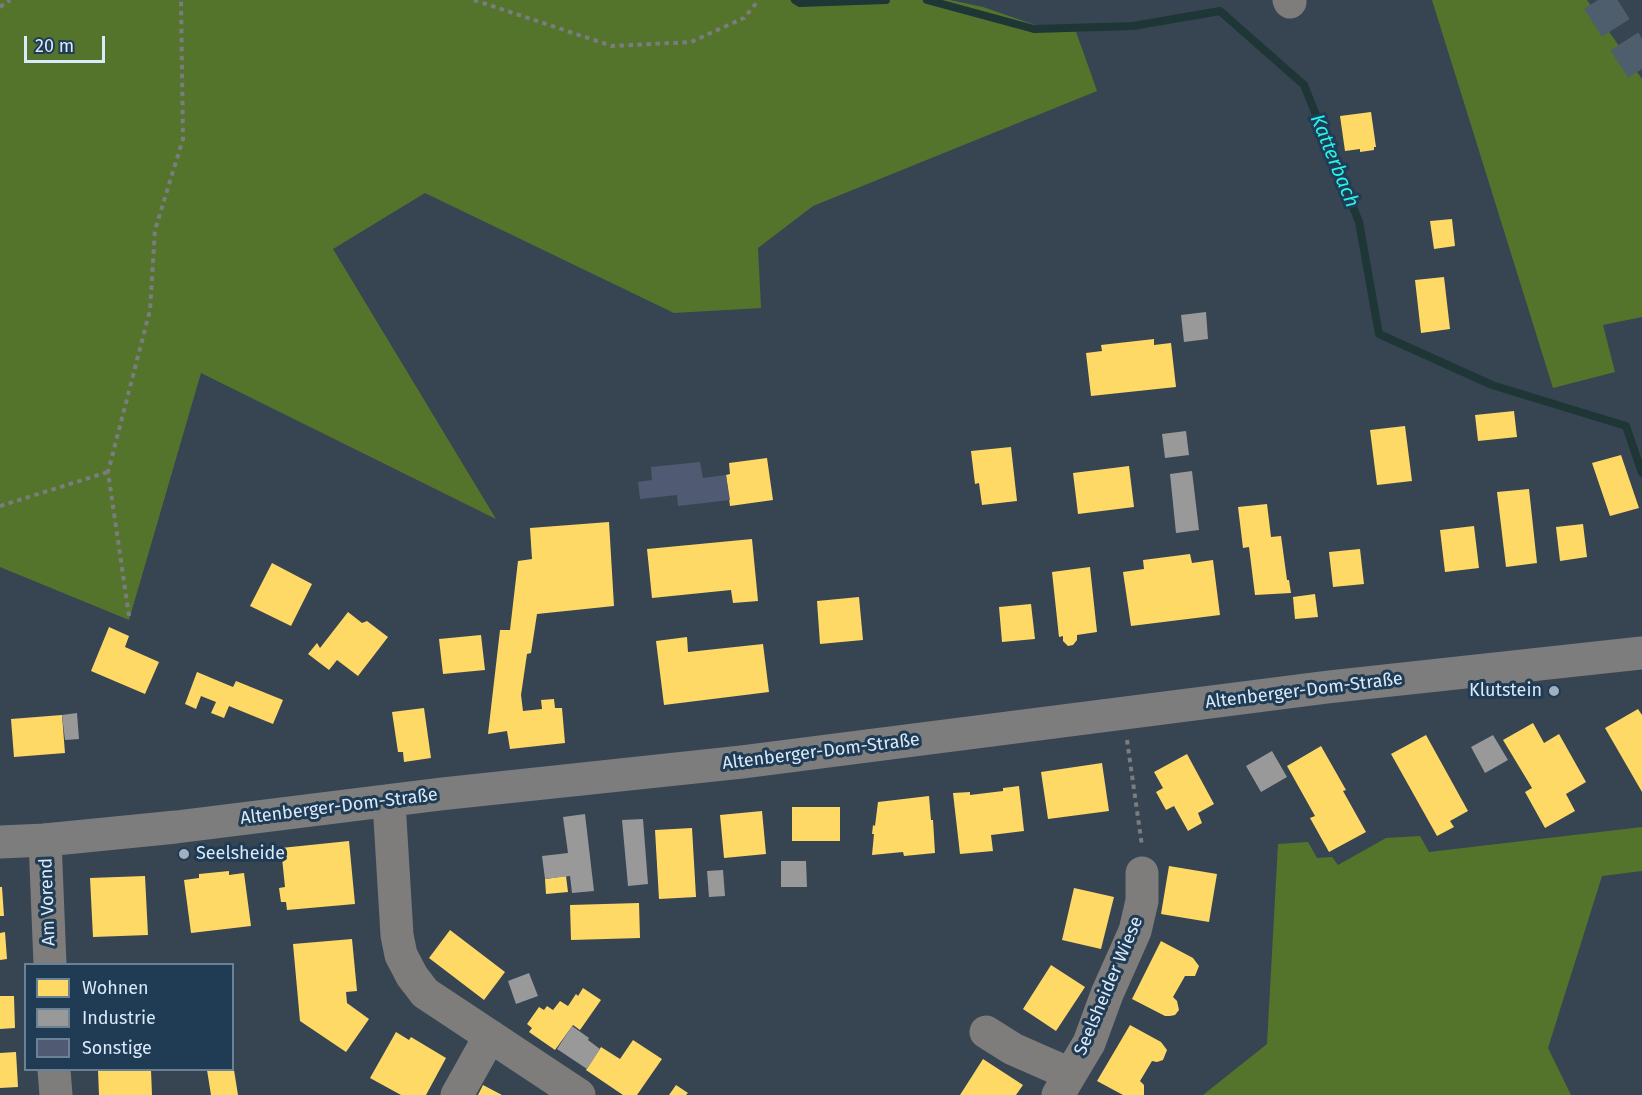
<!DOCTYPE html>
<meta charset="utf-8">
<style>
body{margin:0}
#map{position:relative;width:1642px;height:1095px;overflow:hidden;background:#374553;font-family:"Fira Sans",sans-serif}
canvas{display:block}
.legend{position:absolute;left:24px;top:963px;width:210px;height:108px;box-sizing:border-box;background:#203b54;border:2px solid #6a8196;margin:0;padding:8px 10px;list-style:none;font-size:18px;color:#daeafa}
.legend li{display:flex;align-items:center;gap:12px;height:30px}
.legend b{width:30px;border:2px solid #6a8196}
.scale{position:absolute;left:24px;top:36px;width:81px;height:27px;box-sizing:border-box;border:3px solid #daeafa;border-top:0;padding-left:8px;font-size:18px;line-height:21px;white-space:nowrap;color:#daeafa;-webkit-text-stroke:4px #203b54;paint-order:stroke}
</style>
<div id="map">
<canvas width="1642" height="1095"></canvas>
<ul class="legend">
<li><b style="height:16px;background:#ffd966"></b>Wohnen</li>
<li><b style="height:16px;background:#999"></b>Industrie</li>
<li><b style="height:16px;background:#505b73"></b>Sonstige</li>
</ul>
<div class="scale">20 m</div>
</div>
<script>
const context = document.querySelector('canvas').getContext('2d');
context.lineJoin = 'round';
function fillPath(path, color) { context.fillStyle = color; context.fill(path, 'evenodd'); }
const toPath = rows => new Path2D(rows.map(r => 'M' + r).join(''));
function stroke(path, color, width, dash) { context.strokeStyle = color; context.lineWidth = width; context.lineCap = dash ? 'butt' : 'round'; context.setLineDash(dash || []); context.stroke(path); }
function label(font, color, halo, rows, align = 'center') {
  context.font = font + ' "Fira Sans",sans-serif'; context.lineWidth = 6; context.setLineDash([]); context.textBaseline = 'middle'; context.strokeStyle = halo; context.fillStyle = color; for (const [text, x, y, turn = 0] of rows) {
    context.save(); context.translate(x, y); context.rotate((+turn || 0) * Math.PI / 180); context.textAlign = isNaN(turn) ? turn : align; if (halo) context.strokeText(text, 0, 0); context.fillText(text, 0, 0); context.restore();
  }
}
fillPath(toPath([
 [0,0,950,0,983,7,1038,26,1074,26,1097,91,813,206,758,248,761,308,674,313,425,193,333,249,496,519,201,373,129,620,0,567],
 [1432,0,1587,0,1642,79,1642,317,1603,325,1615,372,1553,388],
 [1642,827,1642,871,1602,876,1548,1048,1571,1095,1203,1095,1267,1044,1278,844,1308,842,1317,858,1332,857,1338,865,1386,838,1420,836,1429,852]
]), '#54742c');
fillPath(toPath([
 [1371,112,1376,147,1374,147,1374,150,1360,152,1360,149,1345,151,1340,116],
 [1452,219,1455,246,1434,249,1430,221],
 [1444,277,1450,329,1421,333,1415,280],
 [1154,339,1154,345,1171,343,1176,387,1091,396,1086,353,1102,351,1101,345],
 [1514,411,1517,437,1478,441,1475,415],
 [1405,426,1412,481,1377,485,1370,430],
 [1011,447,1017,501,982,505,979,483,975,484,971,451],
 [1621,455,1639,508,1610,516,1592,463],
 [767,458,773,500,730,506,726,475,730,474,729,463],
 [1129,466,1134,507,1078,514,1073,473],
 [1529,489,1537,563,1506,567,1497,492],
 [1267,504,1271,537,1281,536,1287,580,1289,580,1291,593,1255,595,1249,547,1243,548,1238,507],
 [609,522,614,606,537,614,531,653,527,654,521,695,523,711,542,709,541,700,554,699,555,708,562,708,565,743,510,749,507,731,488,734,500,630,510,630,518,561,532,559,530,528],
 [1583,524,1587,557,1560,561,1556,527],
 [1474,526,1479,568,1445,572,1440,530],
 [752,539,758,601,733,603,731,590,652,598,647,549],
 [1360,549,1364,584,1333,587,1329,552],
 [1190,554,1192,563,1213,560,1220,615,1131,626,1123,572,1144,569,1143,560],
 [272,563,312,584,291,626,250,606],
 [1090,567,1097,632,1077,635,1077,640,1073,645,1068,646,1063,641,1063,636,1059,637,1052,572],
 [1315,594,1318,617,1295,619,1293,597],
 [859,597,863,640,820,644,817,601],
 [1031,604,1035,639,1002,642,999,607],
 [348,612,362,623,367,621,388,637,358,676,337,660,329,670,308,654,317,643,320,648],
 [109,627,129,636,125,647,159,662,145,694,91,671],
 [481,635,485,670,443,674,439,639],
 [687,637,688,652,763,644,769,692,664,705,656,641],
 [197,672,233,687,236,681,283,700,273,724,229,706,224,718,211,713,216,702,201,696,196,709,185,704],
 [424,708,431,758,404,762,403,752,398,752,392,712],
 [1638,709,1642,715,1642,792,1605,728],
 [62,715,65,753,14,757,11,719],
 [1533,723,1544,743,1559,734,1586,782,1566,794,1575,811,1545,828,1525,792,1532,788,1503,740],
 [1426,735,1468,811,1450,821,1454,827,1437,836,1391,754],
 [1321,746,1346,790,1343,791,1366,832,1329,852,1310,818,1315,816,1287,766],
 [1187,754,1214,804,1198,813,1202,823,1188,831,1174,806,1166,810,1156,792,1163,788,1154,772],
 [1102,763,1109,811,1048,819,1041,772],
 [1019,786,1024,831,991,835,993,851,960,854,953,793,970,792,970,795,1003,791,1003,788],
 [929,796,931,820,933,820,935,853,904,856,903,852,872,855,874,834,872,834,873,825,875,826,878,802],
 [792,807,840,807,840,841,792,841],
 [762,811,766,854,724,858,720,815],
 [692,828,696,897,659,899,655,830],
 [349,841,355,904,287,910,286,902,281,902,279,888,285,887,281,848],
 [1169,866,1217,874,1209,922,1161,914],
 [229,871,229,875,244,873,251,926,191,933,184,880,199,878,199,874],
 [145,876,148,935,93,937,90,878],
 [566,876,568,892,546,894,545,879],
 [0,887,2,887,4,916,0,916],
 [1074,888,1114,897,1101,949,1062,940],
 [639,903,640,938,571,940,570,905],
 [450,930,505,972,484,1000,429,958],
 [5,932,7,959,0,960,0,933],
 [352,939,357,991,346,992,347,1003,369,1019,346,1052,300,1021,293,944],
 [1161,941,1193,958,1199,966,1195,976,1185,976,1173,997,1177,1001,1179,1010,1175,1015,1170,1016,1165,1016,1132,999],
 [1051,965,1085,987,1056,1031,1023,1009],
 [583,988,601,1000,580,1030,573,1025,555,1050,529,1032,532,1028,527,1024,539,1007,544,1010,547,1006,553,1010,560,1001,568,1006,576,994,578,996],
 [0,996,14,996,15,1028,0,1029],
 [1130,1025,1161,1042,1167,1050,1163,1060,1157,1062,1152,1061,1140,1081,1144,1085,1144,1095,1123,1095,1097,1081],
 [396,1032,409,1040,411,1037,446,1058,426,1095,401,1095,370,1078],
 [633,1040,662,1059,637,1095,623,1095,586,1070,601,1047,620,1059],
 [16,1052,18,1087,0,1088,0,1053],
 [983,1059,1023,1085,1016,1095,960,1095],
 [98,1070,151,1070,152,1095,99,1095],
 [207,1070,234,1070,238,1095,211,1095],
 [483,1085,502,1095,478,1095],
 [676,1085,688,1093,686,1095,669,1095]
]), '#ffd966');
fillPath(toPath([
 [1206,312,1208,339,1184,342,1181,315],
 [1186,431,1189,455,1165,458,1162,434],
 [1192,471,1199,530,1176,533,1170,474],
 [77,713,79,739,65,740,62,715],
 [1493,735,1508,760,1485,773,1471,747],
 [1272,751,1287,777,1261,792,1246,766],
 [585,814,594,891,572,893,570,876,545,879,542,856,568,853,563,817],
 [643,819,648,884,628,886,622,820],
 [781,861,806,861,807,887,781,887],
 [723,870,725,896,709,897,707,871],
 [529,973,538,996,516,1004,508,981],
 [572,1026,589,1038,588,1040,600,1049,587,1069,557,1049]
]), '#999');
stroke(toPath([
 [795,0,800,3,886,0],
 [927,0,1034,29,1133,26,1220,11,1304,85,1359,222,1379,334,1492,385,1626,426,1642,473]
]), '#1f3636', 8);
fillPath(toPath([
 [700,462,703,478,726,475,730,500,678,506,677,495,640,499,638,482,652,480,651,467]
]), '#505b73');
stroke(toPath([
 [1598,0,1642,69]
]), '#4f5e6c', 33, [33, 16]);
stroke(toPath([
 [474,0,612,46,691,42,744,18,759,0],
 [0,7,10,0],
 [0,506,108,472],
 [129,616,108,472,150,310,155,230,183,139,181,0],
 [1127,740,1142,846]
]), '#7a7d7f', 4, [4.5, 4.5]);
stroke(toPath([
 [1289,0,1290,2],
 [389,802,397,935,401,955,412,976,425,993,579,1095],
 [45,840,50,964],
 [986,1032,1013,1049,1070,1074],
 [54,1070,56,1095],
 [457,1095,490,1036],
 [1058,1095,1089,1043,1107,994,1135,931,1142,901,1142,873]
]), '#7e7d7b', 33);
stroke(toPath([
 [0,842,45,840,176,827,441,794,742,762,1328,687,1642,653]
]), '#7d7d7e', 33);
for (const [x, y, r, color] of [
 [1554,691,6,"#a1b0c0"],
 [184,854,6,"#a1b0c0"]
]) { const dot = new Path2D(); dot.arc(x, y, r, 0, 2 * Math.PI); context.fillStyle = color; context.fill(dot); stroke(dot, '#203b54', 2); }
label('18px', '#daeafa', '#203b54', [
 ["Altenberger-Dom-Straße",1304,691,-7],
 ["Altenberger-Dom-Straße",821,752,-7],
 ["Altenberger-Dom-Straße",339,807,-7],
 ["Am Vorend",48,902,-92],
 ["Seelsheider Wiese",1109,986,-67]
]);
label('18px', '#daeafa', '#203b54', [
 ["Klutstein",1542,691],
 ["Seelsheide",196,854,"left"]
], 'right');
label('italic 20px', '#27f4e8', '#203b54', [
 ["Katterbach",1334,161,68]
]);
</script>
